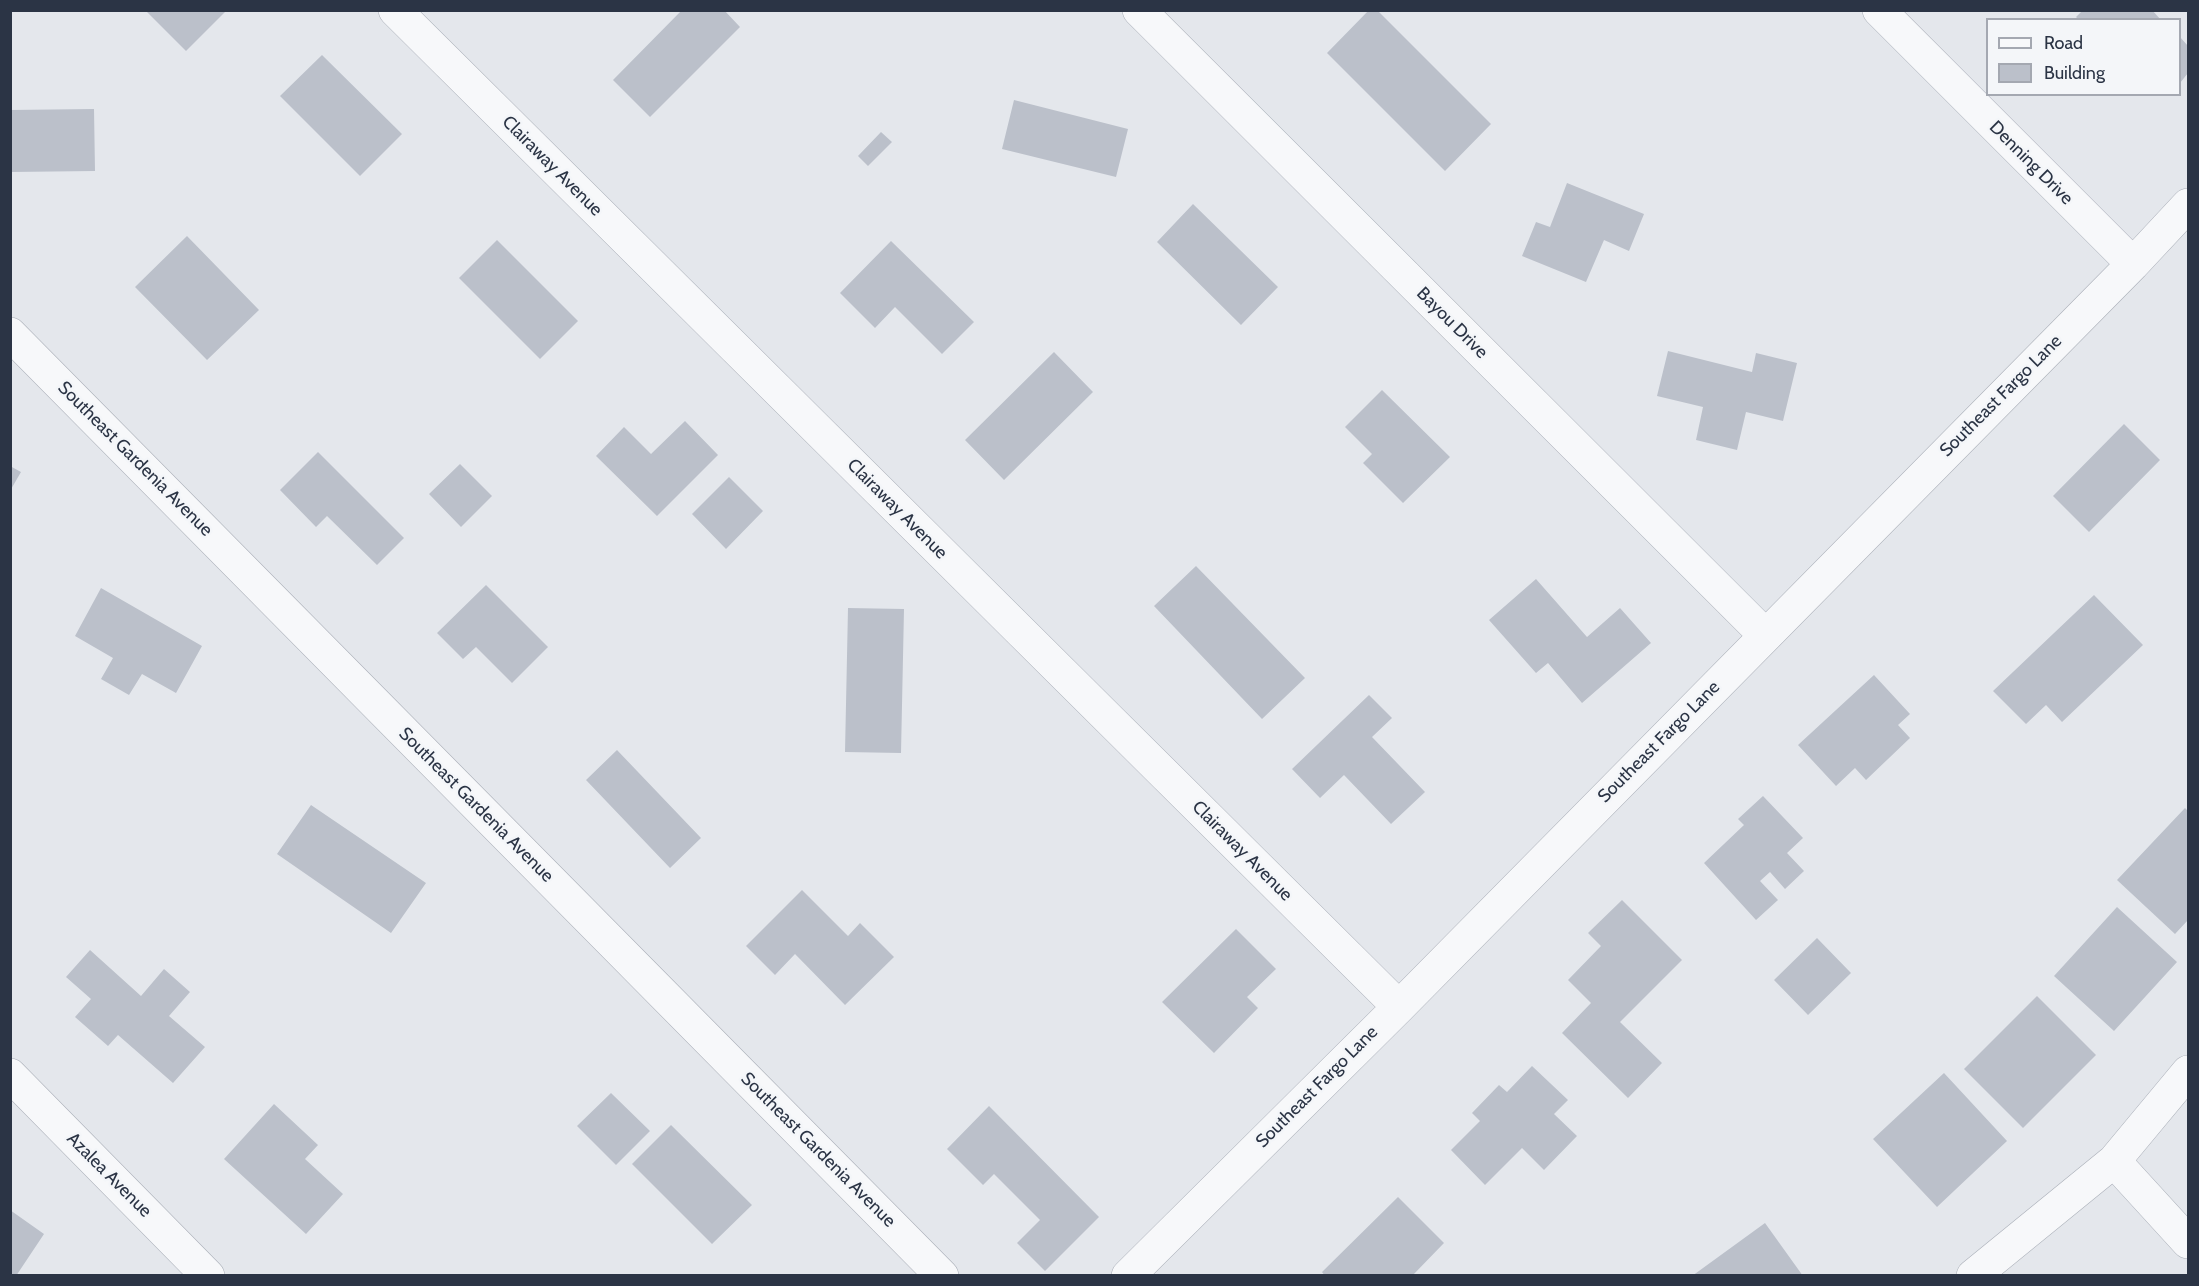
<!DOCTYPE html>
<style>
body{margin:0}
#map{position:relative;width:2199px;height:1286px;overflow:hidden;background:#e4e7ec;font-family:Cabin,sans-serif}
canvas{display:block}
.frame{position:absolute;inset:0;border:12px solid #2b3445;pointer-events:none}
.legend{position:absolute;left:1986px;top:18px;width:195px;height:78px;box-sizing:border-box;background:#f4f6f9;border:2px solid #a4a8b1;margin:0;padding:8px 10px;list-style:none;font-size:18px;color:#2b3445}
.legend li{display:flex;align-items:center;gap:12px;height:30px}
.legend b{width:30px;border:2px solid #a4a8b1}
</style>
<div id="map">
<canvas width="2199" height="1286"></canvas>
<div class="frame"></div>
<ul class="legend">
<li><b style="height:8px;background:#f7f8fa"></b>Road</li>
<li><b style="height:16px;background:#bbc0ca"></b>Building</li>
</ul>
</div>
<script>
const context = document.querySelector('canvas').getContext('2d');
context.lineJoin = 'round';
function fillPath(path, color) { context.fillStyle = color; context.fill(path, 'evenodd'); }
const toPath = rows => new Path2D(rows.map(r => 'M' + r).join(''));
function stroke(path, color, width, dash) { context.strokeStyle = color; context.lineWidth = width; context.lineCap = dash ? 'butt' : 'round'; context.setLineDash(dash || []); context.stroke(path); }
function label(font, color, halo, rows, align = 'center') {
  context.font = font + ' Cabin,sans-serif'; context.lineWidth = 5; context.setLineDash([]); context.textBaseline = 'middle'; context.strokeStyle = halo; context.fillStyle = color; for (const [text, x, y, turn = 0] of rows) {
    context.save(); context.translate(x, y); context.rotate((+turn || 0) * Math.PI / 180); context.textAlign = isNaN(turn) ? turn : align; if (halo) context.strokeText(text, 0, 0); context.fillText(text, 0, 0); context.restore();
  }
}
fillPath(toPath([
 [145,10,227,10,186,51],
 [682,10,724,10,740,27,650,117,613,80],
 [1369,10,1377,10,1491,124,1445,171,1327,53],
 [2083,10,2152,10,2161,20,2079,20,2076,17],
 [2180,37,2188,46,2188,73,2180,83],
 [322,55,402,134,360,176,280,96],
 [1014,100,1128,129,1116,177,1002,149],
 [94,109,95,171,11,172,10,110],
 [881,132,892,142,868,166,858,156],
 [1567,183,1644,214,1629,251,1604,240,1586,282,1522,256,1536,222,1550,227],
 [1193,204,1278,287,1241,325,1157,242],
 [187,236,259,310,207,360,135,287],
 [497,240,578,321,540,359,459,278],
 [891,241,974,322,942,354,895,307,875,328,840,293],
 [1668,351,1752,372,1756,353,1797,363,1783,421,1746,412,1737,450,1696,440,1703,407,1657,396],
 [1054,352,1093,392,1004,480,965,440],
 [1382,390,1450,457,1403,503,1363,463,1372,454,1345,427],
 [685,421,718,455,657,516,596,456,624,427,651,454],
 [2124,424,2160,460,2089,532,2053,496],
 [318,452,404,538,377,565,327,516,316,527,280,490],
 [460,464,492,496,461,527,429,494],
 [10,466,21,472,10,491],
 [729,477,763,511,726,549,692,514],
 [1196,566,1305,678,1262,719,1154,606],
 [1536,579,1587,637,1620,608,1651,643,1582,703,1548,663,1536,673,1489,620],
 [486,585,548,647,512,683,476,647,463,659,437,633],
 [101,588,202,646,176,693,142,674,129,695,101,679,113,658,75,636],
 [2094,595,2143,645,2062,722,2046,705,2026,724,1993,691],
 [848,608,904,609,901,753,845,752],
 [1874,675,1910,714,1898,725,1910,738,1866,780,1855,768,1836,786,1798,745],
 [1369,695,1392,718,1372,737,1425,792,1391,824,1344,775,1320,798,1292,769],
 [617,750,701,838,670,868,586,780],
 [1763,796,1803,838,1787,853,1804,871,1785,889,1770,872,1760,881,1778,900,1756,920,1704,863,1744,825,1738,819],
 [311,805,426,883,391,933,277,854],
 [2185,808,2188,811,2188,920,2175,934,2117,880],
 [802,890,848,936,860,923,894,957,845,1005,795,954,775,975,746,946],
 [1622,900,1682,960,1620,1022,1662,1063,1628,1098,1562,1033,1591,1003,1568,980,1601,946,1588,933],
 [2117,907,2177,962,2114,1031,2054,976],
 [1236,929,1276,969,1247,997,1258,1008,1214,1053,1162,1002],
 [1817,938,1851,973,1808,1015,1774,980],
 [90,950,141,996,164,969,190,992,169,1016,205,1047,173,1083,118,1035,108,1046,75,1017,91,999,66,977],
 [2037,996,2096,1055,2023,1128,1964,1069],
 [1532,1066,1568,1100,1554,1114,1577,1136,1544,1170,1522,1148,1485,1185,1451,1150,1480,1121,1472,1113,1499,1085,1507,1092],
 [1944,1073,2007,1141,1937,1207,1873,1139],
 [611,1093,650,1131,616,1165,577,1126],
 [274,1104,318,1145,305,1159,343,1194,306,1234,224,1159],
 [989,1106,1099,1217,1045,1271,1017,1243,1040,1220,994,1174,983,1185,947,1149],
 [671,1125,752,1205,712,1244,632,1164],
 [1398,1197,1444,1243,1412,1276,1325,1276,1322,1272],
 [10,1210,44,1234,16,1276,10,1276],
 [1765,1223,1803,1276,1692,1276]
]), '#bbc0ca');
const minor = toPath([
 [395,10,1399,1007],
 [1139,10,1765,635],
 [1879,10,2133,264],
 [10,334,942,1276],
 [10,1075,208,1276],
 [2114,1161,2188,1242],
 [1128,1276,1399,1007,2133,264,2188,205],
 [1973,1276,2114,1161,2188,1072]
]);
stroke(minor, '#a9aeb7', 34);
stroke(minor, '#f7f8fa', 33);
label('18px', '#2b3445', '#f4f6f9', [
 ["Denning Drive",2031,163,45],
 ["Clairaway Avenue",552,166,45],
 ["Bayou Drive",1452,323,45],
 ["Southeast Fargo Lane",2001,396,-45],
 ["Southeast Gardenia Avenue",135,459,45],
 ["Clairaway Avenue",897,509,45],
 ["Southeast Fargo Lane",1659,742,-45],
 ["Southeast Gardenia Avenue",476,805,45],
 ["Clairaway Avenue",1242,851,45],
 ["Southeast Fargo Lane",1317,1087,-45],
 ["Southeast Gardenia Avenue",818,1150,45],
 ["Azalea Avenue",109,1175,45]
]);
</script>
